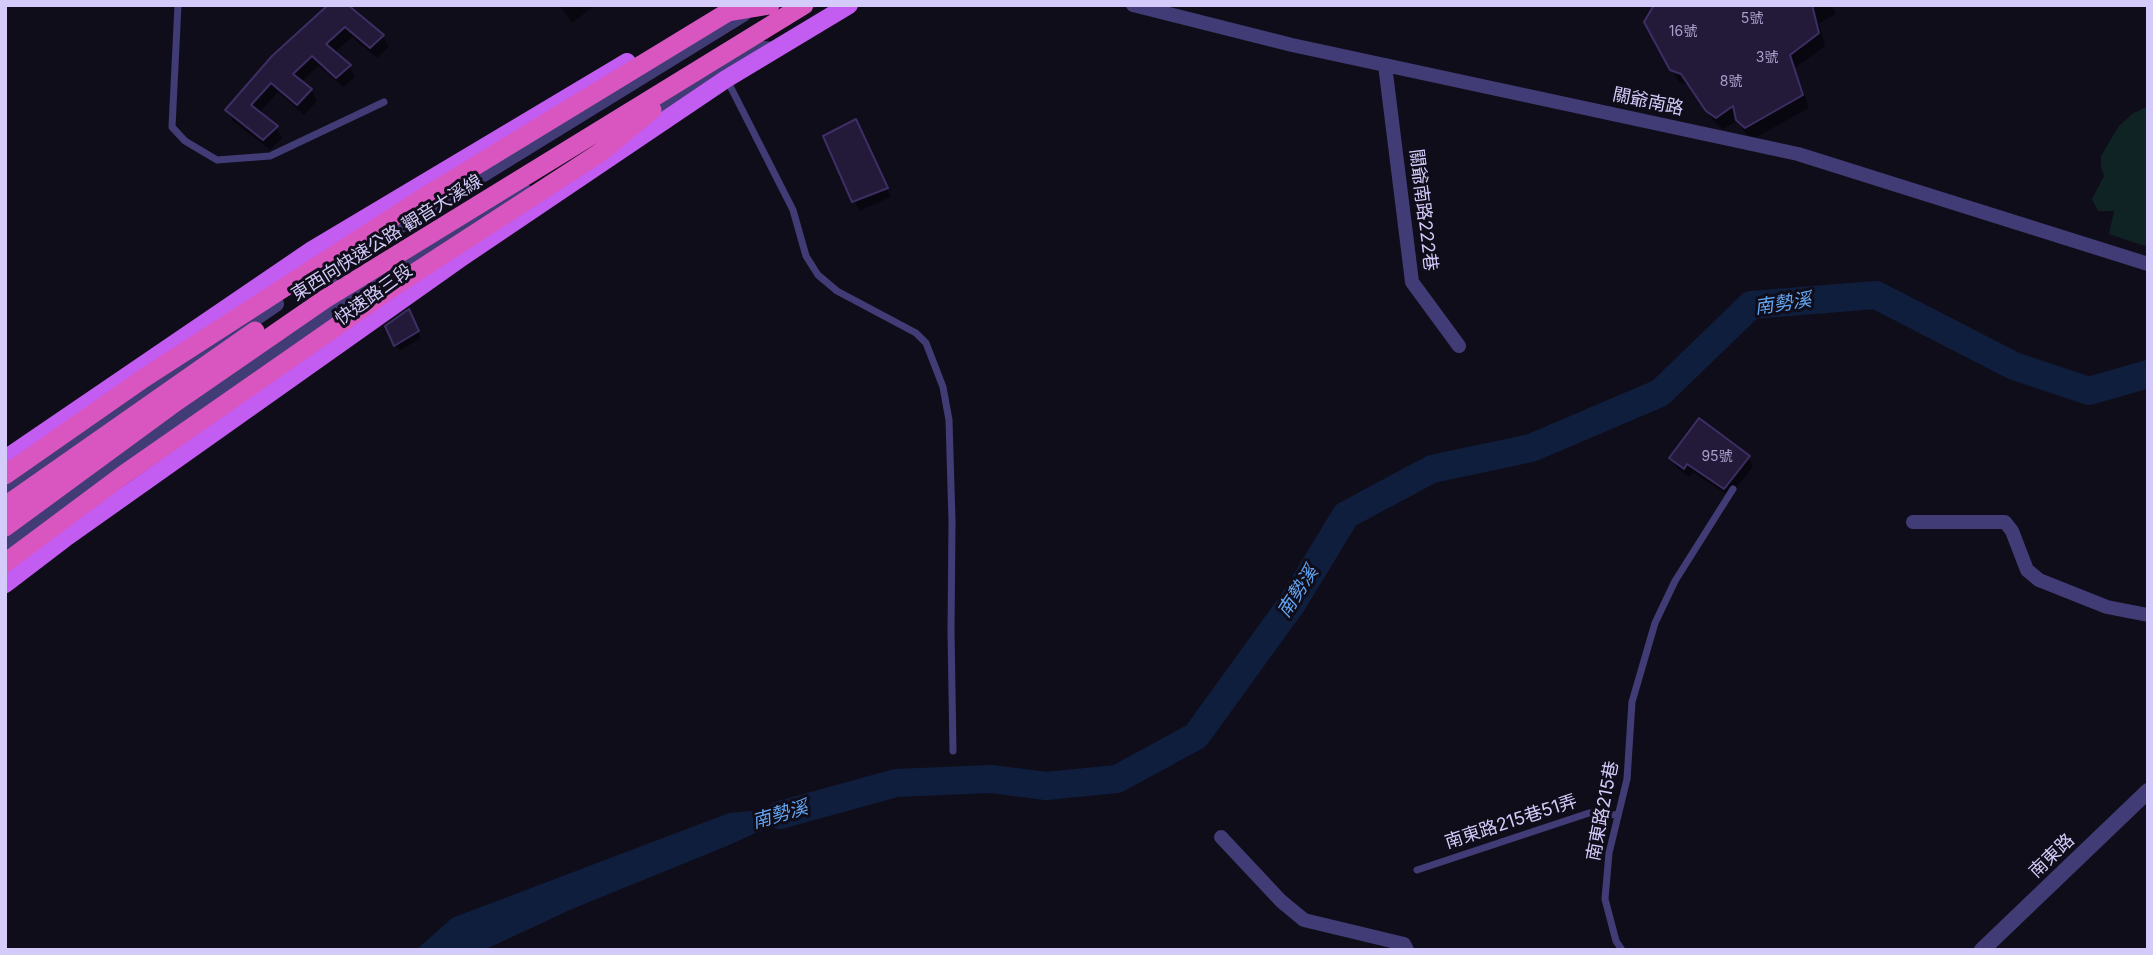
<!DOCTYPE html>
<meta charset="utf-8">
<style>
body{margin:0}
#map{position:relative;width:2153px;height:955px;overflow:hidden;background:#100d1b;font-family:Inter,sans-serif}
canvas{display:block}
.frame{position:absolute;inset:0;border:7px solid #d4cbfa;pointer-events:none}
</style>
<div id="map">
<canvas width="2153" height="955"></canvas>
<div class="frame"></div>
</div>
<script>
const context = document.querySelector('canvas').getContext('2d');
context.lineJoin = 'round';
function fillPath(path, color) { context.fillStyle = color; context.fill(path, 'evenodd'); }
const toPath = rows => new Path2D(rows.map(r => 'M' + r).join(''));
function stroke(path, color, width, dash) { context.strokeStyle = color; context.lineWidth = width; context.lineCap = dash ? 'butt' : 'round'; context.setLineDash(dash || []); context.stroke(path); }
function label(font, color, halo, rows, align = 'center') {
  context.font = font + ' Inter,"Noto Sans TC",sans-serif'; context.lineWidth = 6; context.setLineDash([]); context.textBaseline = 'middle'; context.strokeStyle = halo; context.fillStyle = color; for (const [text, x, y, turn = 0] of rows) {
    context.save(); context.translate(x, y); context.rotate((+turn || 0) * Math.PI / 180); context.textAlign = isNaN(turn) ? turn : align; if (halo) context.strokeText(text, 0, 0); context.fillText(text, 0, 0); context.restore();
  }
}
fillPath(toPath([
 [2148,106,2148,247,2109,234,2114,211,2098,211,2092,199,2104,176,2101,167,2101,156,2108,144,2119,126,2132,114]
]), '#102324');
fillPath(toPath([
 [817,805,727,846,572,909,484,950,416,950,452,918,729,813]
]), '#0f1e3c');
fillPath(toPath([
 [345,5,383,36,389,47,377,58,352,37,334,53,349,66,355,77,343,87,319,66,301,82,311,90,317,101,304,115,278,92,259,113,276,127,282,138,270,150,233,121,227,110],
 [559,5,595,5,572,23],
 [1655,5,1831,5,1836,14,1819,23,1825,46,1795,68,1809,108,1753,139,1745,133,1738,120,1723,129,1715,123,1690,86,1679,82,1646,22],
 [860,130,891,197,859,211,825,137],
 [412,316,421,338,399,351,387,327],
 [1748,457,1753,466,1730,497,1693,472,1689,477,1676,467,1671,458]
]), '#0007');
stroke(toPath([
 [780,815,896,783,991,779,1046,786,1117,779,1196,736,1293,602,1346,515,1432,469,1531,448,1660,393,1751,305,1876,295,2014,366,2089,391,2148,374]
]), '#0f1e3c', 28);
const building = toPath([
 [328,5,348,5,384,35,370,48,345,27,326,44,351,65,336,78,312,56,293,74,312,89,297,105,271,83,251,105,278,126,263,140,225,110,272,56,328,5],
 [1654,5,1812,5,1819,33,1790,55,1803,95,1745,128,1736,120,1733,106,1716,118,1706,111,1681,74,1670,70,1644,22,1654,5],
 [856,119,888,188,852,202,823,136,856,119],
 [409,309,419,331,394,346,385,326,409,309],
 [1699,418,1750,456,1724,489,1687,464,1684,469,1669,458,1699,418]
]);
fillPath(building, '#231a3a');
stroke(building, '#3d2e64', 2);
stroke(toPath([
 [178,5,172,127,185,141,217,160,270,156,384,102],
 [726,78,793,210,806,256,818,275,837,291,916,333,926,343,943,387,949,420,952,521,951,631,953,751],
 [1417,870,1589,813,1617,815],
 [1622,950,1616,941,1605,899,1609,853,1627,779,1632,702,1655,623,1675,581,1733,489]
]), '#423c76', 7);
stroke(toPath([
 [1133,5,1292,45,1798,154,2148,264],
 [1385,65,1412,282,1459,346],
 [1913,522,2005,522,2012,531,2027,570,2039,580,2107,607,2148,615],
 [1221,837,1281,901,1304,920,1404,944,1407,950]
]), '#423c76', 14);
stroke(toPath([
 [644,116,753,48,774,50],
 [315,255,346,300],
 [339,263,743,14],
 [5,488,276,304],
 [5,543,45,512,346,300,524,191],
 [1982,950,2148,791]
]), '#423c76', 16);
stroke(toPath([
 [5,459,312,250,627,62],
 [5,584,64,539,461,258,726,79,849,5]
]), '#c35cf0', 18);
stroke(toPath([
 [5,475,144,378,426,196,728,12,770,5],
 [5,506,255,331],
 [5,527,170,406,325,299,804,5],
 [5,563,123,475,396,285,601,152,652,110]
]), '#d956c1', 19);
label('14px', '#a89fca', null, [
 ["5號",1752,19],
 ["16號",1683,32],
 ["3號",1767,58],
 ["8號",1731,82],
 ["95號",1717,457]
]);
label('18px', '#d4cbfa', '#100d1b', [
 ["關爺南路",1648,102,12],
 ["關爺南路222巷",1423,210,83],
 ["東西向快速公路 觀音大溪線",387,238,-32],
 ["快速路三段",374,295,-36],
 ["南東路215巷",1603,811,-79],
 ["南東路215巷51弄",1511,822,-18],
 ["南東路",2052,856,-44]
]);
label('italic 19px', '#63a5f1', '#100d1b', [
 ["南勢溪",1783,304,-8],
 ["南勢溪",1298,592,-57],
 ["南勢溪",780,815,-16]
]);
</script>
